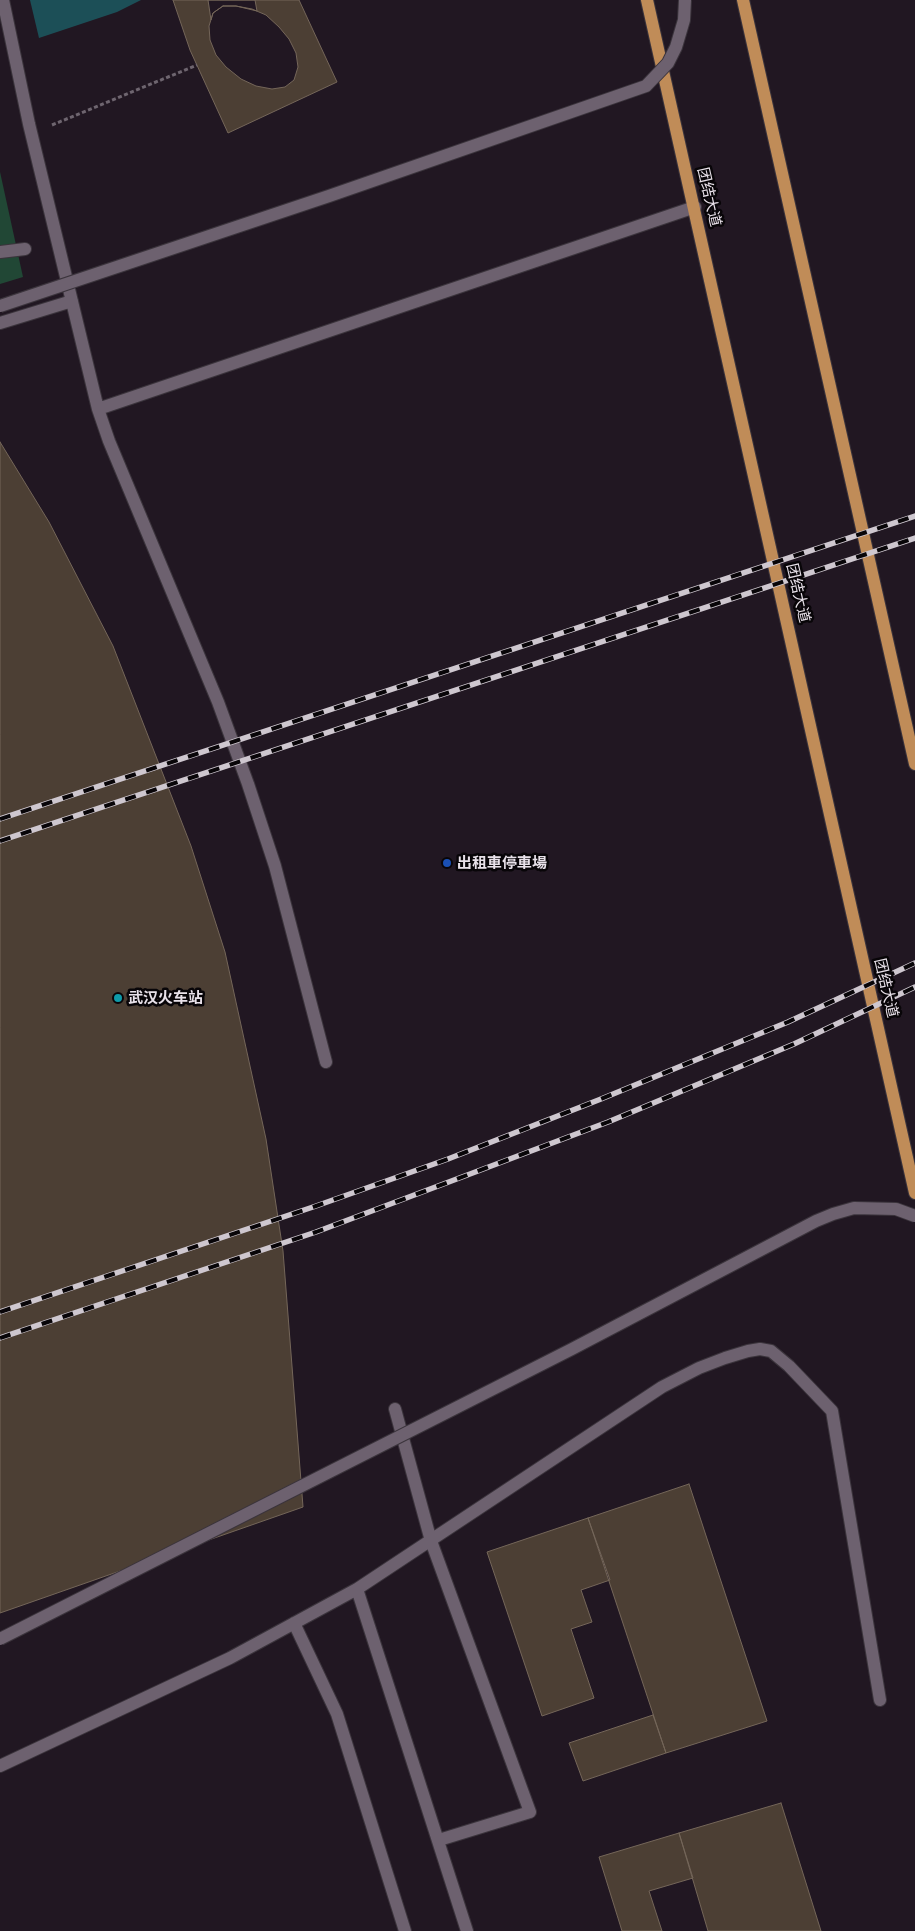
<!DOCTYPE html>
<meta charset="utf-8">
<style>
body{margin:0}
canvas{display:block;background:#211722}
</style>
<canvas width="915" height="1931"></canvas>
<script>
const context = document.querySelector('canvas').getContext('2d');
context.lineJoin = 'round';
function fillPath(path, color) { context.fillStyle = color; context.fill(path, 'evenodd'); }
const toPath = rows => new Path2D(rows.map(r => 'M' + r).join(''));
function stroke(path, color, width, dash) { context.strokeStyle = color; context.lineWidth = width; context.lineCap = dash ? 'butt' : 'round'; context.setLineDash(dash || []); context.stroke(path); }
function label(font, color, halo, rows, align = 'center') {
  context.font = font + ' "Alegreya Sans","Noto Sans SC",sans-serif'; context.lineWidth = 5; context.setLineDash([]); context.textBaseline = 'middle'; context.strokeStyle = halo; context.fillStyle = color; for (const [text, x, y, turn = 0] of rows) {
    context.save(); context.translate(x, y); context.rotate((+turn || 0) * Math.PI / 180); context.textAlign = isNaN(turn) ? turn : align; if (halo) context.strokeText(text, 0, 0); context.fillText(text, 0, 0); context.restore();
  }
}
fillPath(toPath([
 [0,172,23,277,0,284]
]), '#214735');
fillPath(toPath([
 [30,0,141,0,117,12,39,38]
]), '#1c4f57');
const building = toPath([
 [173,0,299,0,337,82,228,133,190,50,173,0],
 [208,0,255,0,257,11,236,6,223,6,213,13,211,20,208,0],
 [223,6,236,6,252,9,266,15,279,27,289,39,296,53,298,67,294,80,285,87,272,89,256,86,241,79,226,67,216,55,210,40,209,26,213,13,223,6],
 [0,442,49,522,113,646,191,846,225,952,266,1139,283,1251,303,1507,0,1613,0,442],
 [689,1484,767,1721,666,1753,588,1518,689,1484],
 [588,1518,610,1580,581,1590,592,1622,571,1629,594,1698,542,1716,487,1552,588,1518],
 [653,1715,666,1753,583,1781,569,1743,653,1715],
 [781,1803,821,1931,708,1931,679,1833,781,1803],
 [679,1833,693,1878,649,1891,662,1931,622,1931,599,1857,679,1833]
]);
fillPath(building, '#4c3f34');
stroke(building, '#746659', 1);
const service = toPath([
 [3,0,29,124,98,409,109,441,218,702,248,784,275,866,326,1062],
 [0,323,72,301],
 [98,409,695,207],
 [395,1409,431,1541,530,1812,439,1840],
 [357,1589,467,1931],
 [294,1623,337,1714,405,1931],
 [0,1766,230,1658,357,1589,662,1387,699,1368,725,1358,748,1351,760,1349,771,1351,789,1366,832,1411,880,1700]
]);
const pedestrian = toPath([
 [0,252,25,249]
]);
const primary = toPath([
 [647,0,915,1193],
 [743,0,915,764]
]);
stroke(service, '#3b343c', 14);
stroke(pedestrian, '#3b343c', 14);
stroke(primary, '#3b343c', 14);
stroke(toPath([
 [52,125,197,65]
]), '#6e656f', 3, [4, 2.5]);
stroke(service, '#6d616f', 12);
stroke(pedestrian, '#6d616f', 12);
stroke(primary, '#c08c58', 12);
const rail = toPath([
 [0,819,915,516],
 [0,841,915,538],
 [0,1312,316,1206,448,1159,601,1099,788,1022,915,963],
 [0,1338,316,1232,608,1122,794,1044,915,987]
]);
stroke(rail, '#cec7cf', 5.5);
stroke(rail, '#080508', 4, [11]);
const tertiaryBridge = toPath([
 [0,306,329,196,646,86,668,63,676,47,684,20,685,0],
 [0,1639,572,1349,816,1221,833,1214,854,1208,896,1209,915,1216]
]);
stroke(tertiaryBridge, '#3b343c', 14, []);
stroke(tertiaryBridge, '#6d616f', 12);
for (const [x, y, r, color] of [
 [447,863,5,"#1a4fb4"],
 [118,998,5,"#0f9aa8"]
]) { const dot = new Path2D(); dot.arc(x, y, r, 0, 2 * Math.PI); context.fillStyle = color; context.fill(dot); stroke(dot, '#080508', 2); }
label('15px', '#e8e1e9', '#080508', [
 ["团结大道",709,197,77],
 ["团结大道",798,593,77],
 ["团结大道",886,988,77]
]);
label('bold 15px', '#e8e1e9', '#080508', [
 ["出租車停車場",457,863],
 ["武汉火车站",128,998]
], 'left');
</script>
